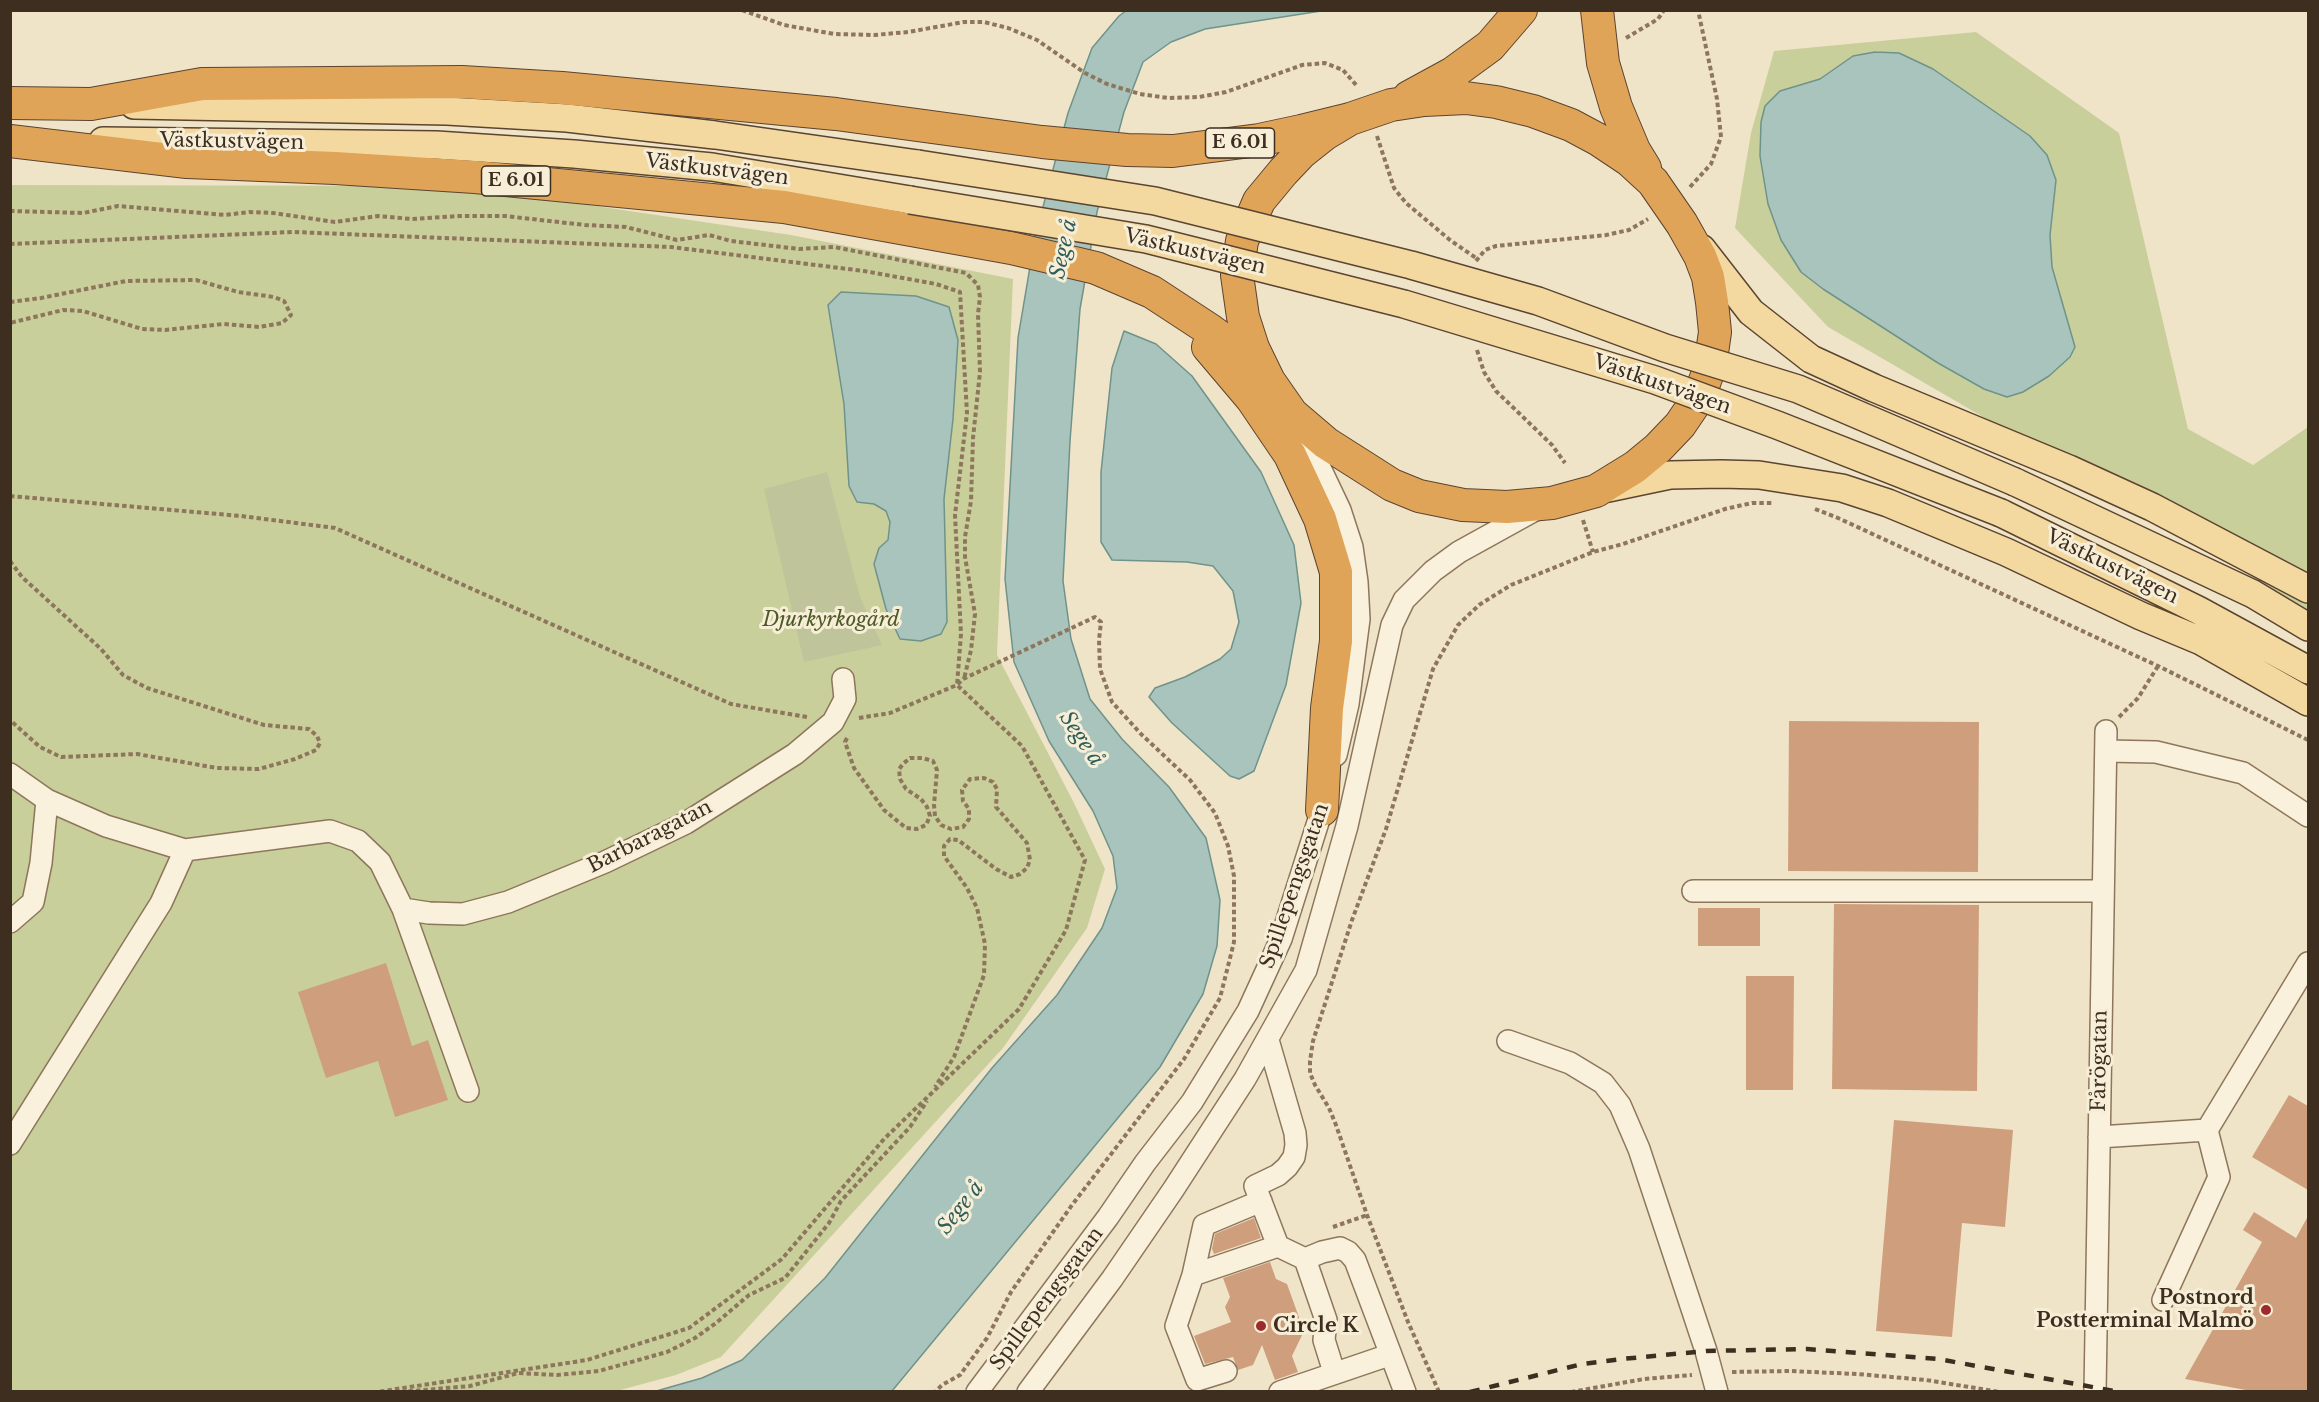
<!DOCTYPE html>
<meta charset="utf-8">
<style>
body{margin:0}
#map{position:relative;width:2319px;height:1402px;overflow:hidden;background:#f0e4c8;font-family:"Libre Baskerville",serif}
canvas{display:block}
.frame{position:absolute;inset:0;border:12px solid #3d2e20;pointer-events:none}
</style>
<div id="map">
<canvas width="2319" height="1402"></canvas>
<div class="frame"></div>
</div>
<script>
const context = document.querySelector('canvas').getContext('2d');
context.lineJoin = 'round';
function fillPath(path, color) { context.fillStyle = color; context.fill(path, 'evenodd'); }
const toPath = rows => new Path2D(rows.map(r => 'M' + r).join(''));
function stroke(path, color, width, dash) { context.strokeStyle = color; context.lineWidth = width; context.lineCap = dash ? 'butt' : 'round'; context.setLineDash(dash || []); context.stroke(path); }
function label(font, color, halo, rows, align = 'center') {
  context.font = font + ' "Libre Baskerville",serif'; context.lineWidth = 6; context.setLineDash([]); context.textBaseline = 'middle'; context.strokeStyle = halo; context.fillStyle = color; for (const [text, x, y, turn = 0] of rows) {
    context.save(); context.translate(x, y); context.rotate((+turn || 0) * Math.PI / 180); context.textAlign = isNaN(turn) ? turn : align; if (halo) context.strokeText(text, 0, 0); context.fillText(text, 0, 0); context.restore();
  }
}
fillPath(toPath([
 [1976,32,2119,133,2188,429,2253,465,2308,427,2308,611,2135,505,1828,327,1735,228,1751,133,1774,51],
 [1853,56,1933,69,2030,136,2047,155,2056,180,2050,235,2052,267,2075,347,2070,357,2049,376,2024,392,2007,397,1984,389,1938,363,1823,289,1780,92,1820,79],
 [11,185,461,186,791,235,1013,279,997,655,1074,803,1105,869,1087,928,1003,1048,721,1357,676,1375,613,1392,11,1392]
]), '#c9cf9b');
fillPath(toPath([
 [827,472,860,597,882,645,804,662,764,489]
]), '#bfc49a');
const water = toPath([
 [1127,10,1321,11,1205,29,1171,42,1143,62,1124,112,1097,212,1080,309,1070,441,1063,581,1071,639,1090,699,1122,739,1169,787,1206,838,1220,900,1217,946,1203,994,1160,1067,892,1391,653,1392,702,1378,742,1360,825,1278,992,1068,1057,995,1102,928,1117,888,1113,856,1093,811,1049,741,1014,662,1005,579,1018,338,1035,237,1068,113,1092,48,1119,16,1127,10],
 [1875,52,1899,53,1933,69,2030,136,2047,155,2056,180,2050,235,2052,267,2075,347,2070,357,2049,376,2023,392,2007,397,1984,389,1938,363,1823,289,1801,272,1781,240,1768,204,1760,156,1761,122,1765,106,1780,91,1820,79,1853,56,1875,52],
 [841,292,916,296,949,307,958,340,953,419,944,499,947,622,941,634,921,641,900,639,886,609,874,564,879,548,888,540,890,522,886,511,874,504,857,502,849,486,844,404,828,305,841,292],
 [1124,331,1156,344,1192,376,1261,472,1294,545,1301,603,1286,685,1254,771,1239,779,1230,776,1172,723,1149,697,1155,688,1185,677,1220,659,1231,649,1239,622,1233,591,1213,566,1187,562,1112,560,1101,542,1101,472,1112,368,1124,331]
]);
fillPath(water, '#a9c4bc');
stroke(water, '#6f938a', 1.5);
fillPath(toPath([
 [1789,721,1979,722,1978,872,1788,871],
 [1834,904,1979,905,1977,1091,1832,1089],
 [1698,908,1760,908,1760,946,1698,946],
 [386,963,412,1046,428,1040,448,1100,395,1117,378,1061,326,1078,298,992],
 [1746,976,1794,976,1793,1090,1746,1090],
 [2289,1095,2308,1106,2308,1190,2252,1157],
 [1894,1120,2013,1130,2005,1227,1962,1223,1952,1337,1876,1331],
 [2254,1212,2296,1238,2308,1216,2308,1392,2257,1392,2185,1379,2262,1242,2243,1230],
 [1254,1218,1261,1238,1214,1254,1212,1249,1215,1234],
 [1270,1262,1276,1279,1287,1284,1304,1331,1292,1356,1298,1372,1275,1380,1262,1345,1253,1365,1238,1370,1233,1357,1205,1364,1194,1336,1231,1322,1225,1307,1230,1297,1223,1278]
]), '#cf9f7d');
const minor = toPath([
 [1302,430,1340,510,1352,547,1357,582,1359,619,1348,704,1336,755],
 [2106,751,2156,752,2243,773,2308,816],
 [10,774,47,800,106,826,185,850,330,831,358,841,380,862,403,909,468,1091],
 [1693,891,2103,891],
 [403,909,429,913,463,914,508,902,605,862,686,823,795,754,833,722,845,699,843,679],
 [10,922,33,902,41,863,47,800],
 [1268,1040,1295,1133,1296,1145,1294,1157,1287,1167,1278,1175,1255,1186,1278,1246,1305,1259],
 [1508,1041,1570,1063,1603,1083,1620,1105,1639,1149,1706,1351,1717,1392],
 [2099,1137,2207,1130],
 [10,1144,161,903,185,850],
 [1193,1275,1278,1246],
 [2163,1300,2219,1177,2207,1130,2308,963],
 [1226,1371,1197,1380,1176,1326,1193,1275,1204,1225,1261,1201],
 [1334,1372,1324,1340,1326,1320,1305,1259,1322,1252,1340,1248,1348,1252,1355,1260,1405,1392],
 [977,1392,1108,1217,1145,1163,1192,1102,1248,1011,1281,939,1326,797],
 [1028,1392,1112,1279,1173,1190,1245,1079,1306,970,1347,826,1392,625,1404,600,1433,571,1459,552,1535,510],
 [1280,1392,1389,1355],
 [2095,1392,2106,731]
]);
const major = toPath([
 [134,105,447,111,567,118,715,135,918,164],
 [103,141,436,145,574,154,712,167,910,200],
 [1702,249,1751,312,1811,359,1874,388,2069,469,2152,507,2308,589],
 [2015,482,2253,594,2308,627],
 [1608,488,1670,475,1721,474,1759,475,1842,488,1888,503,2006,552,2141,616,2201,641,2308,702],
 [2001,513,2198,610,2308,670]
]);
const highway = toPath([
 [1597,10,1603,63,1616,107,1634,150,1645,168],
 [1409,97,1453,73,1490,46,1521,10],
 [10,103,91,104,202,84,462,82,562,88,836,114,1042,142,1127,150,1173,151,1259,140,1301,131,1350,119,1391,105,1424,100,1466,98,1496,102,1533,111,1571,125,1599,140,1629,160,1653,182,1682,224,1700,256,1708,277,1712,302,1715,332,1710,367,1699,397,1680,425,1658,448,1635,467,1596,491,1552,503,1507,507,1463,505,1419,496,1392,485,1326,443,1292,414,1269,381,1253,348,1243,317,1237,275,1242,241,1259,201,1283,172,1301,153,1325,134,1350,119],
 [10,141,187,162,335,168,475,177,784,207,1011,248,1096,268,1152,292,1210,330,1240,352,1260,372],
 [1208,347,1252,399,1290,455,1320,519,1336,572,1336,641,1327,708,1322,810]
]);
stroke(minor, '#8d765c', 24);
stroke(major, '#5b4430', 30);
stroke(highway, '#5b4430', 34);
stroke(toPath([
 [742,10,784,25,834,34,874,35,908,32,964,22,984,22,1008,28,1037,40,1085,73,1107,84,1140,94,1168,98,1199,97,1226,92,1302,65,1325,63,1343,70,1357,86],
 [1626,38,1658,19,1664,10],
 [1377,136,1394,188,1406,203,1450,240,1476,258],
 [1690,187,1711,164,1721,137,1717,99,1698,10],
 [10,211,83,213,118,206,225,215,249,212,273,213,335,222,378,216,412,219,460,216,505,216,585,225,626,227,677,240,709,235,731,241,799,249,834,247,966,273,978,285,980,297,978,314,980,372,973,438,971,501,965,537,965,557,975,614,971,650,964,679],
 [10,244,293,232,671,247,864,271,936,284,960,292,967,413,955,515,961,634,957,685,1022,746,1085,860,1066,930,1019,1009,884,1139,782,1259,689,1328,587,1360,377,1392],
 [1476,261,1485,250,1496,246,1606,235,1629,230,1648,219],
 [10,302,41,298,126,281,196,280,238,292,274,297,284,301,291,315,282,323,259,327,223,324,165,330,142,329,83,311,63,310,10,323],
 [1477,350,1484,372,1496,391,1552,445,1565,463],
 [10,496,241,516,335,528,731,704,807,717],
 [1815,509,1838,518,2158,666,2308,740],
 [1583,520,1593,552],
 [10,561,22,577,101,649,123,675,147,688,264,725,309,729,317,736,320,743,316,750,295,759,259,769,217,768,137,754,61,757,40,747,10,720],
 [2119,717,2138,698,2158,666],
 [859,718,890,713,957,685,963,679,1095,617,1101,622,1099,640,1100,669,1112,702,1141,734,1190,780,1215,813,1228,846,1234,876,1234,942,1220,998,1184,1059,1072,1205,1011,1292,987,1338,960,1375,942,1385,935,1392],
 [847,738,845,742,854,768,884,810,906,828,917,829,926,825,930,816,927,807,921,799,906,789,900,779,899,769,904,763,910,758,922,758,933,761,937,770,934,805,935,816,941,825,951,829,963,827,969,819,969,809,963,801,962,790,970,779,984,778,993,782,997,789,996,807,1027,843,1030,860,1027,868,1020,874,1011,877,996,869,958,840,950,839,944,846,944,856,967,888,977,908,985,944,984,975,954,1057,935,1087],
 [1333,1227,1367,1215],
 [1732,1372,1790,1371,1857,1374,1926,1380,2000,1392],
 [401,1392,470,1386,518,1373,557,1375,599,1371,667,1352,695,1338,716,1323,749,1295,785,1278,829,1223,841,1201,910,1127,927,1101],
 [1439,1392,1408,1322,1367,1215,1336,1125,1329,1108,1315,1085,1310,1073,1310,1061,1313,1041,1352,920,1386,829,1433,669,1458,625,1479,605,1511,585,1593,552,1623,544,1725,509,1752,503,1772,503],
 [1571,1392,1644,1379,1692,1375]
]), '#8d765c', 4, [4.5, 3]);
stroke(minor, '#faf1dc', 21);
stroke(major, '#f3d9a0', 27);
stroke(highway, '#e0a458', 32);
stroke(toPath([
 [1470,1392,1582,1364,1622,1359,1706,1351,1807,1349,1938,1359,2120,1392]
]), '#3d2e20', 4.5, [10, 10]);
const majorBridge = toPath([
 [918,164,1155,201,1411,265,1538,301,1665,348,1798,389,2015,482],
 [910,200,1146,239,1404,304,1655,380,1777,425,2001,513]
]);
stroke(majorBridge, '#5b4430', 30, []);
stroke(majorBridge, '#f3d9a0', 27);
for (const [x, y, r, color] of [
 [2266,1310,6,"#9e2a2b"],
 [1261,1326,6,"#9e2a2b"]
]) { const dot = new Path2D(); dot.arc(x, y, r, 0, 2 * Math.PI); context.fillStyle = color; context.fill(dot); stroke(dot, '#f7eed8', 2); }
for (const [x, y, w] of [
 [1240,143,69],
 [516,181,69]
]) { const box = new Path2D(); box.roundRect(x - w / 2, y - 15, w, 30, 4.5); context.fillStyle = '#f7eed8'; context.fill(box); stroke(box, '#3d2e20', 1.5); }
label('bold 18px', '#3d2e20', null, [
 ["E 6.01",1240,143],
 ["E 6.01",516,181]
]);
label('20px', '#3d2e20', '#f7eed8', [
 ["Västkustvägen",232,142,1],
 ["Västkustvägen",717,170,7],
 ["Västkustvägen",1195,252,13],
 ["Västkustvägen",1662,385,19],
 ["Västkustvägen",2112,567,26],
 ["Barbaragatan",650,837,-27],
 ["Spillepengsgatan",1295,886,-71],
 ["Fårögatan",2100,1061,-89],
 ["Spillepengsgatan",1047,1299,-53]
]);
label('italic 20px', '#4d5a26', '#f7eed8', [
 ["Djurkyrkogård",831,620]
]);
label('bold 20px', '#3d2e20', '#f7eed8', [
 ["Postnord",2254,1298],
 ["Postterminal Malmö",2254,1321],
 ["Circle K",1273,1326,"left"]
], 'right');
label('italic 21px', '#2f5d5a', '#f7eed8', [
 ["Sege å",1064,249,-78],
 ["Sege å",1081,739,56],
 ["Sege å",961,1208,-52]
]);
</script>
